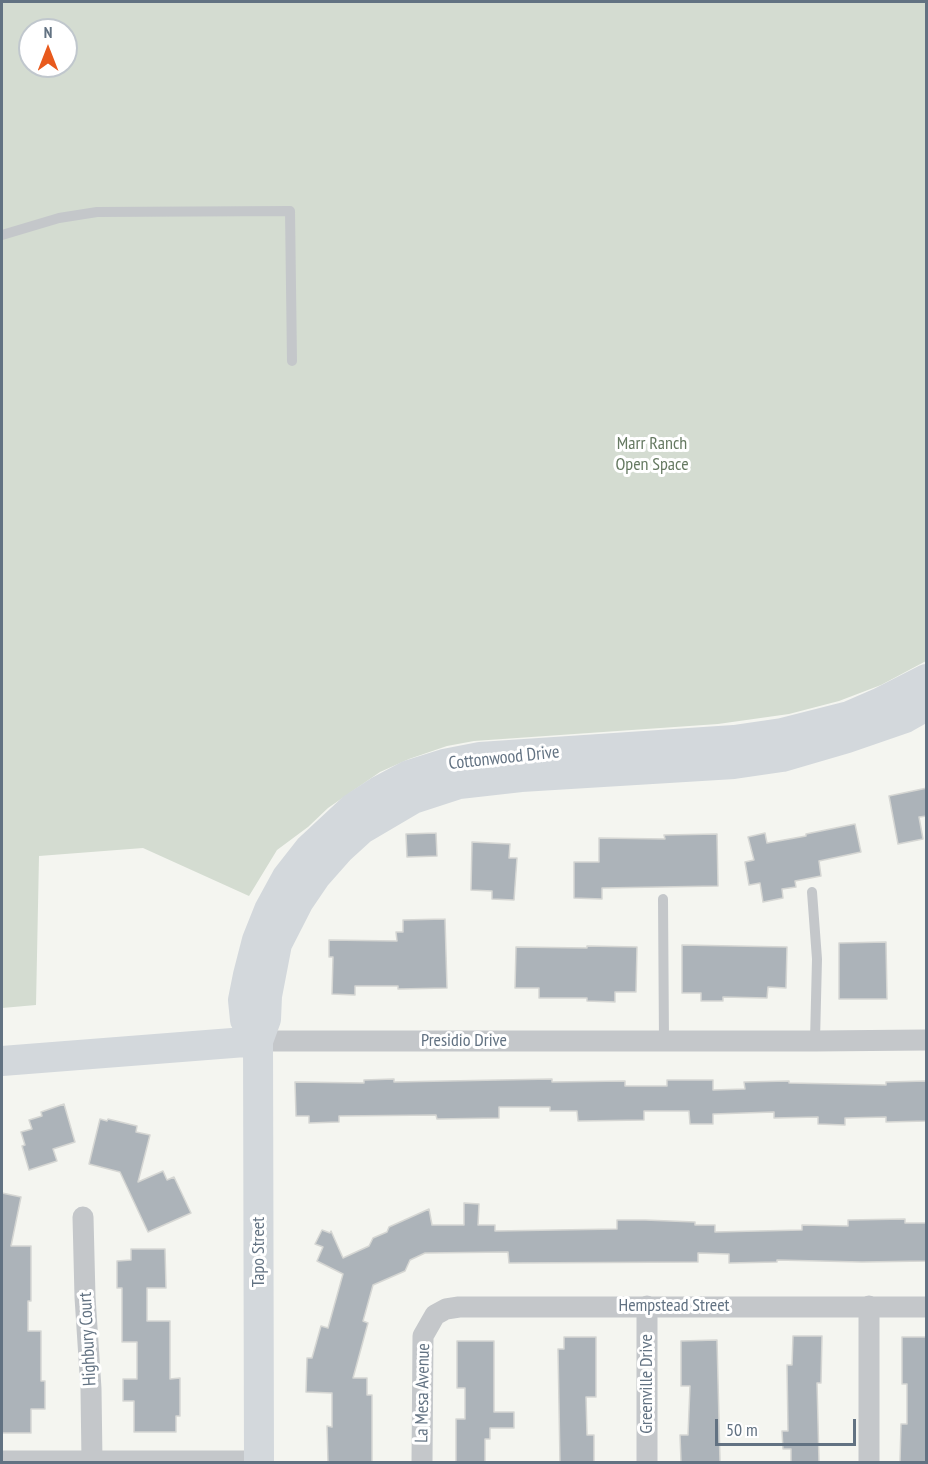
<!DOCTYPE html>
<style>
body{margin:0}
#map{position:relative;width:928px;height:1464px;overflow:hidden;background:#f4f5f0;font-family:"PT Sans Narrow",sans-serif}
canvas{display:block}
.frame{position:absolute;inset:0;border:3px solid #627282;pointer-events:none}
.north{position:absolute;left:18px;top:18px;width:60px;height:60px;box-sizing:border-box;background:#fff;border:2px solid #c0c7cd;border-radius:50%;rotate:0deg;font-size:16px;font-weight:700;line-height:24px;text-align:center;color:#627282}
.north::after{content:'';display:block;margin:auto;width:21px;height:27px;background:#e85a1d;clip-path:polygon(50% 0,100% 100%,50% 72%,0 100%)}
.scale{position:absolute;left:715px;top:1419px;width:141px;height:27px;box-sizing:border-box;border:3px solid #627282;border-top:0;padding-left:8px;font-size:18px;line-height:21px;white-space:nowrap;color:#627282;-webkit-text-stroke:4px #fff;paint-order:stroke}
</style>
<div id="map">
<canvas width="928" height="1464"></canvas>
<div class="frame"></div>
<div class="north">N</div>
<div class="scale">50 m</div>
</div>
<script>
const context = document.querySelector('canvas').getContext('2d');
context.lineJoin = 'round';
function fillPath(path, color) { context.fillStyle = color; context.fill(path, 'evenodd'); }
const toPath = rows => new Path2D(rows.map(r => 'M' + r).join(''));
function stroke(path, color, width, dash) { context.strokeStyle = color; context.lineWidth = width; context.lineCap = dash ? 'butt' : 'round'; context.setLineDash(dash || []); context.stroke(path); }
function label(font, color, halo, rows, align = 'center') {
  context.font = font + ' "PT Sans Narrow",sans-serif'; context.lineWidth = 6; context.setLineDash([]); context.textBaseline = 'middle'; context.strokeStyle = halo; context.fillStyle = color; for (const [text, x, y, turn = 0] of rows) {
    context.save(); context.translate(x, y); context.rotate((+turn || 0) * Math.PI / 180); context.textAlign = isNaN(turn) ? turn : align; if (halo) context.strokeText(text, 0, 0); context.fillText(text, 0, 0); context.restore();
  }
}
fillPath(toPath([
 [2,2,926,2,926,661,881,685,839,701,789,714,718,724,474,741,447,746,409,759,380,772,328,808,308,827,277,850,249,896,143,848,39,856,36,1005,2,1008],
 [30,30,66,30,66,66,30,66]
]), '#d4dcd1');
const building = toPath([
 [927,788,927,816,919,817,923,839,898,844,889,796,927,788],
 [855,824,861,852,819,861,821,876,795,881,796,887,782,889,783,898,763,902,760,883,749,885,745,862,754,860,748,837,765,833,767,843,806,836,806,834,855,824],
 [436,833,437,856,407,857,406,834,436,833],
 [717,834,718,886,602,888,602,899,574,898,574,862,599,862,599,838,665,839,664,835,717,834],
 [472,842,510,844,509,858,517,858,514,900,492,899,492,891,471,890,472,842],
 [445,919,447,988,398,989,398,986,355,986,355,995,332,994,333,957,329,957,329,940,397,941,396,932,403,932,403,920,445,919],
 [886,942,887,999,839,999,839,943,886,942],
 [682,945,787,947,786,988,768,987,767,998,723,997,723,1001,701,1001,701,993,682,993,682,945],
 [587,946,637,947,636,992,615,992,615,1002,587,1001,587,998,539,998,539,988,515,988,516,947,587,948,587,946],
 [394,1079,394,1082,552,1079,552,1082,625,1081,625,1086,667,1086,667,1080,713,1080,713,1090,745,1089,744,1082,789,1081,789,1083,886,1085,886,1082,927,1081,927,1121,886,1122,886,1117,845,1118,845,1125,818,1124,818,1117,774,1118,774,1112,713,1114,713,1124,690,1124,689,1111,644,1111,644,1120,578,1121,577,1111,550,1111,550,1107,499,1107,499,1118,437,1119,436,1115,339,1116,339,1122,309,1123,309,1116,296,1116,295,1082,364,1083,364,1080,394,1079],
 [64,1104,75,1142,53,1149,57,1161,29,1170,22,1146,25,1145,21,1132,32,1129,29,1120,42,1116,41,1112,64,1104],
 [100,1119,107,1121,108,1119,137,1126,136,1132,150,1135,138,1182,163,1171,167,1180,174,1177,191,1213,148,1232,120,1172,89,1164,100,1119],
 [2,1193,21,1197,11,1246,31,1246,31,1301,28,1301,28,1331,41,1331,41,1381,45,1381,45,1409,31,1409,31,1433,2,1433,2,1193],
 [464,1203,479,1204,478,1225,495,1225,495,1231,617,1229,617,1220,645,1220,695,1222,695,1225,715,1225,715,1232,802,1230,802,1225,848,1226,848,1220,905,1219,905,1223,927,1223,927,1261,862,1262,777,1260,777,1262,729,1263,729,1254,698,1253,698,1262,509,1263,508,1252,425,1253,410,1260,405,1271,373,1285,363,1321,368,1323,353,1378,367,1378,367,1395,372,1395,372,1462,328,1462,327,1426,332,1427,332,1393,306,1392,307,1358,312,1358,321,1326,328,1328,343,1274,317,1261,323,1247,315,1244,322,1230,330,1233,331,1231,343,1258,369,1246,373,1238,387,1232,389,1227,429,1209,432,1225,464,1225,464,1203],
 [131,1249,165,1249,166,1288,147,1288,147,1321,170,1321,170,1379,180,1378,180,1416,176,1416,176,1432,134,1432,134,1401,123,1401,123,1379,137,1379,137,1342,122,1342,122,1288,117,1288,117,1261,131,1260,131,1249],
 [793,1336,822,1336,821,1383,817,1383,819,1462,791,1462,791,1449,783,1449,782,1431,788,1431,787,1365,792,1365,793,1336],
 [564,1337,596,1337,596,1397,586,1397,587,1435,594,1435,594,1462,560,1462,558,1349,564,1349,564,1337],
 [902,1337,927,1337,927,1462,900,1462,901,1424,907,1424,907,1384,902,1384,902,1337],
 [717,1340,720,1462,681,1462,680,1435,688,1435,690,1386,681,1386,681,1341,717,1340],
 [457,1341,494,1341,494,1412,514,1412,514,1428,490,1428,490,1439,485,1439,485,1462,456,1462,456,1419,465,1419,465,1388,457,1388,457,1341]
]);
fillPath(building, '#acb3b9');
stroke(building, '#d5d6d3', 1.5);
stroke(toPath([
 [2,235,59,218,97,212,290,211,292,361],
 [812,892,817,959,815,1041],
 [663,899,664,1041]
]), '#c4c7ca', 10);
stroke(toPath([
 [258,1041,815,1041,926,1040],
 [83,1217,85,1297,91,1389,92,1461],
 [2,1461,259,1461],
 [422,1462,423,1336,435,1315,446,1309,459,1307,926,1307],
 [647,1462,647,1306],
 [869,1462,869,1306]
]), '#c4c7ca', 21);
stroke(toPath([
 [258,1041,245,1020,243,1000,248,975,257,940,269,910,287,877,309,849,353,808,379,791,409,775,444,764,480,757,734,740,782,733,849,716,879,703,926,679],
 [2,1061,258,1041],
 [259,1462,258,1041,266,1019,267,996,277,944,299,901,316,876,339,850,362,829,413,799,459,784,521,777,734,764,782,757,847,738,905,718,926,706]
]), '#d3d8dc', 30);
label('18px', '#657961', '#fff', [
 ["Marr Ranch",652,444],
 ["Open Space",652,465]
]);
label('18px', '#627282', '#fff', [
 ["Cottonwood Drive",504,758,-6],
 ["Presidio Drive",464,1041],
 ["Tapo Street",259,1252,-90],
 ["Hempstead Street",674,1306],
 ["Highbury Court",88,1339,-93],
 ["Greenville Drive",647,1384,-90],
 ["La Mesa Avenue",423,1393,-89]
]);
</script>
